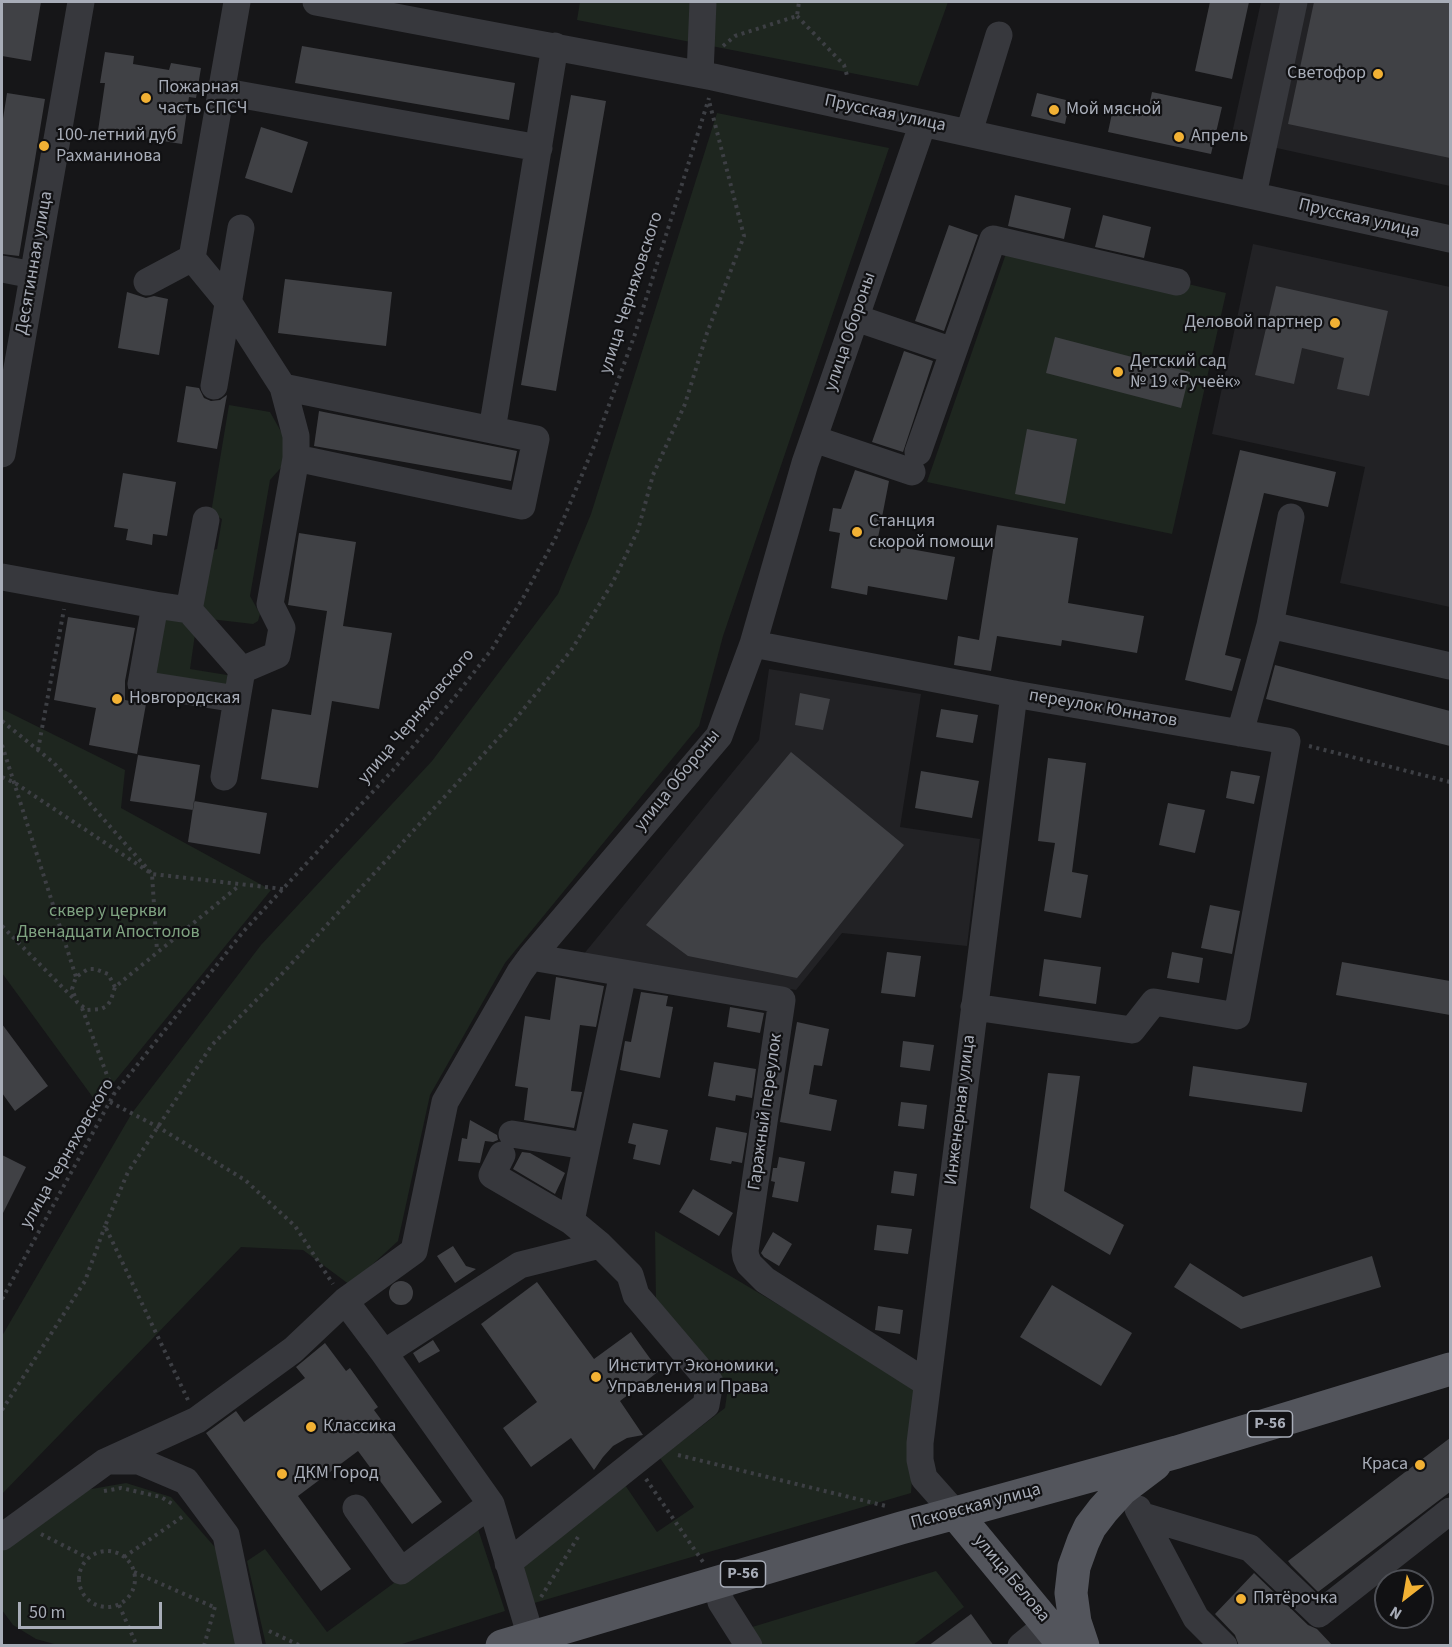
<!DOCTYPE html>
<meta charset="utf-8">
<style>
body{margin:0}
#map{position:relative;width:1452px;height:1647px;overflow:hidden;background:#161618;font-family:"Source Sans 3",sans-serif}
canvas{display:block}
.frame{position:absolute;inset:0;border:3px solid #a8adb8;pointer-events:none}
.north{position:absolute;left:1374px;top:1569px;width:60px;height:60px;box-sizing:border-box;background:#111113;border:2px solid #4d4f55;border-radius:50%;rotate:211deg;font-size:16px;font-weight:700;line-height:24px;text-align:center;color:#a8adb8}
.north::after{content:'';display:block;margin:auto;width:21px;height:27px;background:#f2b134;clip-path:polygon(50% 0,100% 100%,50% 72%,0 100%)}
.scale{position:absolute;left:18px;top:1602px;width:144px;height:27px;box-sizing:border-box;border:3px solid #a8adb8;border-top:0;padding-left:8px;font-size:18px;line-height:21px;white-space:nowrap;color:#a8adb8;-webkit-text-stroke:4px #111113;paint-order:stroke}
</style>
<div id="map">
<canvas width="1452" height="1647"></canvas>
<div class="frame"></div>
<div class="north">N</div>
<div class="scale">50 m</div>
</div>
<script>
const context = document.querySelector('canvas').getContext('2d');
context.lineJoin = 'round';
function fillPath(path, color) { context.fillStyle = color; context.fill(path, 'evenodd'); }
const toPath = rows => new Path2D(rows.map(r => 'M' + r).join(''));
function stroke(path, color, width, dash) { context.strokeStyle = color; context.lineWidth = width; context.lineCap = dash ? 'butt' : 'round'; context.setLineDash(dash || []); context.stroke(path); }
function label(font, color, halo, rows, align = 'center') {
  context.font = font + ' "Source Sans 3",sans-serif'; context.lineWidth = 4.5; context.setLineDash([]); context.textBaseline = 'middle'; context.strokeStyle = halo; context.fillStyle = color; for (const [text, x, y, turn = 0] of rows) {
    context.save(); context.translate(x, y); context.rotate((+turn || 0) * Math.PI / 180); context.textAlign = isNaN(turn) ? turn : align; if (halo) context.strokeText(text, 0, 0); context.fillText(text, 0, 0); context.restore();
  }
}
fillPath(toPath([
 [1261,2,1450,2,1450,186,1231,138],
 [1253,244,1450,287,1450,607,1340,583,1365,467,1212,434],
 [769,669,921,694,900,827,980,839,967,946,842,933,796,990,583,955,759,740]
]), '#222225');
fillPath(toPath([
 [580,2,948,2,918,86,577,20],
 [717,113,889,148,723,636,699,726,505,963,430,1095,398,1241,350,1285,303,1250,241,1247,2,1494,2,1336,132,1113,261,945,432,761,558,594,591,514],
 [1010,242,1226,293,1172,534,927,482],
 [229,405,270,412,288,444,285,463,270,480,250,596,260,614,258,621,253,624,210,619,196,597,204,553,217,549,222,519,211,513],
 [161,619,186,620,195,634,190,669,227,675,232,680,231,688,153,675],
 [2,709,125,770,121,808,271,890,97,1103,2,973],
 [655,1231,918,1388,911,1493,524,1606,514,1574,625,1485,657,1532,694,1507,660,1458,725,1408,728,1387,656,1303],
 [126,1483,171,1497,220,1553,242,1645,58,1645,36,1639,13,1625,2,1610,2,1548,80,1491],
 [476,1523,505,1611,399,1645,266,1645,247,1561,265,1549,327,1632],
 [936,1571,964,1607,913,1645,761,1645,749,1628]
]), '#1e261f');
fillPath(toPath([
 [2,2,41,2,31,61,2,56],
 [1210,2,1249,2,1232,79,1195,71],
 [1314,2,1450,2,1450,158,1288,124],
 [302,46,515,83,509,120,295,83],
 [105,52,134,56,133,64,169,70,171,63,201,68,196,98,189,97,182,144,98,131,105,83,100,83],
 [1152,92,1222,107,1211,154,1108,132,1114,104,1148,111],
 [7,93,45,99,19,256,2,254,2,125],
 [1037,93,1070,101,1065,124,1031,116],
 [571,95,606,101,556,391,521,385],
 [261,127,308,142,292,193,245,178],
 [1015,195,1071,208,1064,239,1008,226],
 [1103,215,1151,227,1144,258,1095,247],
 [949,225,978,235,944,331,915,321],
 [285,279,392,292,386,346,278,333],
 [1276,286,1388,311,1369,396,1337,389,1344,358,1302,348,1294,384,1255,375],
 [127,292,146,298,154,296,168,299,159,355,118,348],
 [1055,337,1190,372,1181,408,1046,373],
 [904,351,933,361,903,452,872,442],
 [186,386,199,388,204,398,211,401,220,400,227,395,217,449,177,442],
 [319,411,517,451,511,481,314,446],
 [1027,429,1077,439,1065,504,1015,494],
 [1240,450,1336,472,1328,507,1264,493,1225,655,1241,659,1232,691,1185,680],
 [855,470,889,481,877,543,955,557,947,600,868,586,867,595,831,588,840,533,829,531,833,508,841,509],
 [123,473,176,482,167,536,153,534,152,545,126,540,128,529,114,527],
 [997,525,1078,538,1068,603,1144,616,1137,653,1062,640,1061,646,997,636,991,671,954,665,958,636,979,640],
 [299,533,356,542,343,626,392,633,379,709,332,701,318,788,261,779,272,709,311,715,327,611,288,605],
 [68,617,135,628,125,681,125,700,146,704,137,754,89,745,96,708,54,700],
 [1275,665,1450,711,1450,746,1266,699],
 [800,693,830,699,823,730,795,725],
 [941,709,978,715,973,743,936,737],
 [791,752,904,845,797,978,688,956,646,925],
 [138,755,200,765,193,810,130,801],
 [1048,758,1086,763,1072,872,1088,875,1081,918,1044,911,1055,843,1038,841],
 [921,771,979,781,972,818,915,808],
 [1231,771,1260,776,1254,804,1226,798],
 [194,801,267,813,260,854,188,842],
 [1168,803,1205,810,1195,853,1159,845],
 [1210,905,1240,911,1232,954,1201,948],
 [887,952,921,956,915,997,881,993],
 [1172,952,1203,958,1199,983,1167,978],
 [1044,959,1101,967,1096,1004,1039,996],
 [1342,962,1450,981,1450,1015,1336,995],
 [556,977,604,986,596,1027,580,1025,571,1091,582,1092,574,1128,524,1120,528,1088,515,1086,525,1016,550,1020],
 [641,992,668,996,666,1006,673,1007,660,1078,620,1070,625,1041,631,1042],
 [730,1007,764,1013,760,1033,727,1027],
 [797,1022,829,1029,822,1066,814,1065,809,1094,837,1100,831,1131,780,1122],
 [2,1024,48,1086,15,1111,2,1093],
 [903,1041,934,1045,930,1071,900,1067],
 [714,1062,756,1069,752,1098,736,1095,735,1101,708,1096],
 [1193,1066,1307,1083,1302,1112,1189,1096],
 [1048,1073,1080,1076,1064,1191,1124,1225,1110,1255,1030,1208],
 [901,1102,927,1105,924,1129,898,1126],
 [470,1120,497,1135,498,1140,493,1142,485,1141,480,1163,458,1161,462,1138,467,1139],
 [633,1123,668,1130,660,1165,633,1159,636,1145,628,1143],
 [716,1127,747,1133,742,1163,732,1161,731,1164,710,1160],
 [522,1152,530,1153,565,1173,555,1194,513,1169],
 [2,1155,26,1167,2,1215],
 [779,1157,805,1162,798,1202,772,1197,775,1182,771,1181,773,1168,777,1168],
 [894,1171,917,1174,914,1196,891,1193],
 [693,1189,733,1213,719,1236,679,1212],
 [877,1225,912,1229,908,1254,874,1250],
 [773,1232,792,1244,779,1266,764,1257,761,1253],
 [453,1246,466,1266,476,1269,455,1283,437,1256],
 [1372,1256,1381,1287,1241,1329,1174,1287,1190,1263,1243,1297],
 '389 1293a12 12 0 1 1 24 0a12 12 0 1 1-24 0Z',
 [537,1282,594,1359,631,1332,659,1371,620,1401,643,1435,627,1438,613,1446,603,1457,594,1470,571,1438,531,1467,503,1428,537,1402,481,1324],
 [1052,1285,1132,1333,1101,1386,1020,1337],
 [878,1306,903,1310,900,1334,875,1330],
 [433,1340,440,1351,419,1363,413,1353],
 [325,1343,346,1371,350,1368,378,1407,374,1410,442,1502,412,1524,358,1451,298,1496,351,1569,321,1591,206,1433,236,1411,244,1422,305,1378,296,1367],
 [1450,1438,1450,1492,1318,1592,1291,1565,1288,1561],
 [1254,1573,1308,1625,1317,1629,1333,1646,1239,1646,1235,1635,1215,1614],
 [971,1614,994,1646,928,1646]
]), '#404145');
stroke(toPath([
 [797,16,844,65,848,79],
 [723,46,735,36,797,16,799,2],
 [2,721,54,763,152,874,157,951],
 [2,745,76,977],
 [1309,746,1450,782],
 [38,750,64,609],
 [2,777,15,783,152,874,283,889],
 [2,926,73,998],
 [115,987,108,974,95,969,88,969,76,977,72,989,77,1002,87,1010,101,1009,107,1006,111,1000,115,987,240,885],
 [82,1008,114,1094],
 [110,1102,158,1127,245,1180,295,1226,333,1284],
 [2,1299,114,1094,243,932,393,770,454,698,492,649,523,598,556,537,594,446,635,334,709,98],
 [188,1400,105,1226,128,1172,212,1045,281,975,514,721,572,649,613,582,638,530,653,475,685,404,707,333,744,236,709,101],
 [2,1410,85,1281,105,1226],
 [678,1455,886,1506],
 [646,1479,703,1562],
 [104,1491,121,1488,161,1497,174,1505],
 [41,1534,88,1558],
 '79 1579a28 28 0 1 1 56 0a28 28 0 1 1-56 0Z',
 [124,1557,185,1515],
 [134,1572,216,1608],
 [541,1597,578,1537],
 [119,1605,137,1646],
 [269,1631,301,1646],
 [204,1646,216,1603]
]), '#3d3f44', 4, [3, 4.5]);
stroke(toPath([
 [316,2,713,77,1450,239],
 [700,74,703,2],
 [220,91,539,148],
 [969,132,999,35],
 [1253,195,1294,2],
 [192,258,237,2],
 [2,269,33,275],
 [147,282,192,258],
 [856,318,953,351],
 [214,386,241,228],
 [283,387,536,439,522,506,296,458],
 [492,430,555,46],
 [814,439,912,472],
 [918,452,993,239,1177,282],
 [2,454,81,2],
 [2,577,155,605,141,684,237,699,242,670,277,655,282,628,270,604,296,458,296,436,283,387,229,303,192,258],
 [155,605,189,610,242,670],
 [189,610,206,520],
 [1270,625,1450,666],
 [753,644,1014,694,1287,741,1237,1016,1154,1002,1132,1030,974,1007],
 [1240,733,1270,625,1291,517],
 [224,777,237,699],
 [531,957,782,1000,745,1251,746,1257,749,1264,765,1280,927,1383],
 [512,1134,585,1146],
 [502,1155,492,1175,571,1221],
 [345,1301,384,1353,491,1504,531,1637],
 [384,1353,520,1265,600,1245],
 [112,1461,139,1461,186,1481,226,1535,249,1646],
 [356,1508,401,1571,491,1504],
 [1138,1509,1196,1618,1224,1646],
 [956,1514,924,1478,920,1460,920,1443,1014,694],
 [1143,1516,1250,1548,1319,1614,1450,1511],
 [2,1537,105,1462,197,1420,293,1350,345,1301,414,1251,445,1102,520,972,531,957,719,736,753,644,805,463,923,123],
 [508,1563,706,1405,710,1382,636,1295,630,1275,600,1245,571,1221,623,973],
 [716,1582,721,1602,749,1646],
 [1021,1646,1048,1624]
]), '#37383d', 27);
stroke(toPath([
 [956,1514,1065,1646],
 [502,1646,901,1528,1177,1452,1450,1369],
 [1083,1646,1075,1622,1071,1593,1074,1567,1083,1542,1090,1527,1103,1510,1122,1489,1155,1464]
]), '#53555c', 33);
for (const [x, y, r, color] of [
 [1378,74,6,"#f2b134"],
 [146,98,6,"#f2b134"],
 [1054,110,6,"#f2b134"],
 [1179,137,6,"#f2b134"],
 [44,146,6,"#f2b134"],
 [1335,323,6,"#f2b134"],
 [1118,372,6,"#f2b134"],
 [857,532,6,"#f2b134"],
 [117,699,6,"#f2b134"],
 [596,1377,6,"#f2b134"],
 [311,1427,6,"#f2b134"],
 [1420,1465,6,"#f2b134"],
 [282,1474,6,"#f2b134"],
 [1241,1599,6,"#f2b134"]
]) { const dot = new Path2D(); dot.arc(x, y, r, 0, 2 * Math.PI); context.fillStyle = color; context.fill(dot); stroke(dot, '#111113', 2); }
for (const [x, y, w] of [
 [1270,1424,45],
 [743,1574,45]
]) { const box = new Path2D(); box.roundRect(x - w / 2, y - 13, w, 26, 4.5); context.fillStyle = '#111113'; context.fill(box); stroke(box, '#a8adb8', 1.5); }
label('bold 16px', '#a8adb8', null, [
 ["Р-56",1270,1424],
 ["Р-56",743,1574]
]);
label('18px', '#a8adb8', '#111113', [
 ["Светофор",1366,74,"right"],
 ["Пожарная",158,88],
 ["часть СПСЧ",158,109],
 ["Мой мясной",1066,110],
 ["100-летний дуб",56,136],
 ["Рахманинова",56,157],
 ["Апрель",1191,137],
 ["Деловой партнер",1323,323,"right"],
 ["Детский сад",1130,362],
 ["№ 19 «Ручеёк»",1130,383],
 ["Станция",869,522],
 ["скорой помощи",869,543],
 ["Новгородская",129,699],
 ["Институт Экономики,",608,1367],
 ["Управления и Права",608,1388],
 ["Классика",323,1427],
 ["Краса",1408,1465,"right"],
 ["ДКМ Город",294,1474],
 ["Пятёрочка",1253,1599]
], 'left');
label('18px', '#a8adb8', '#111113', [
 ["Прусская улица",885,114,12],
 ["Прусская улица",1359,219,13],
 ["Десятинная улица",35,263,-80],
 ["улица Черняховского",632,293,-72],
 ["улица Обороны",851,332,-71],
 ["переулок Юннатов",1103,709,10],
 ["улица Черняховского",417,717,-50],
 ["улица Обороны",678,781,-51],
 ["Инженерная улица",961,1110,-83],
 ["Гаражный переулок",766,1112,-82],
 ["улица Черняховского",68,1154,-60],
 ["Псковская улица",976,1507,-15],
 ["улица Белова",1011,1579,50]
]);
label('18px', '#7fa381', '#111113', [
 ["сквер у церкви",108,912],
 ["Двенадцати Апостолов",108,933]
]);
</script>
